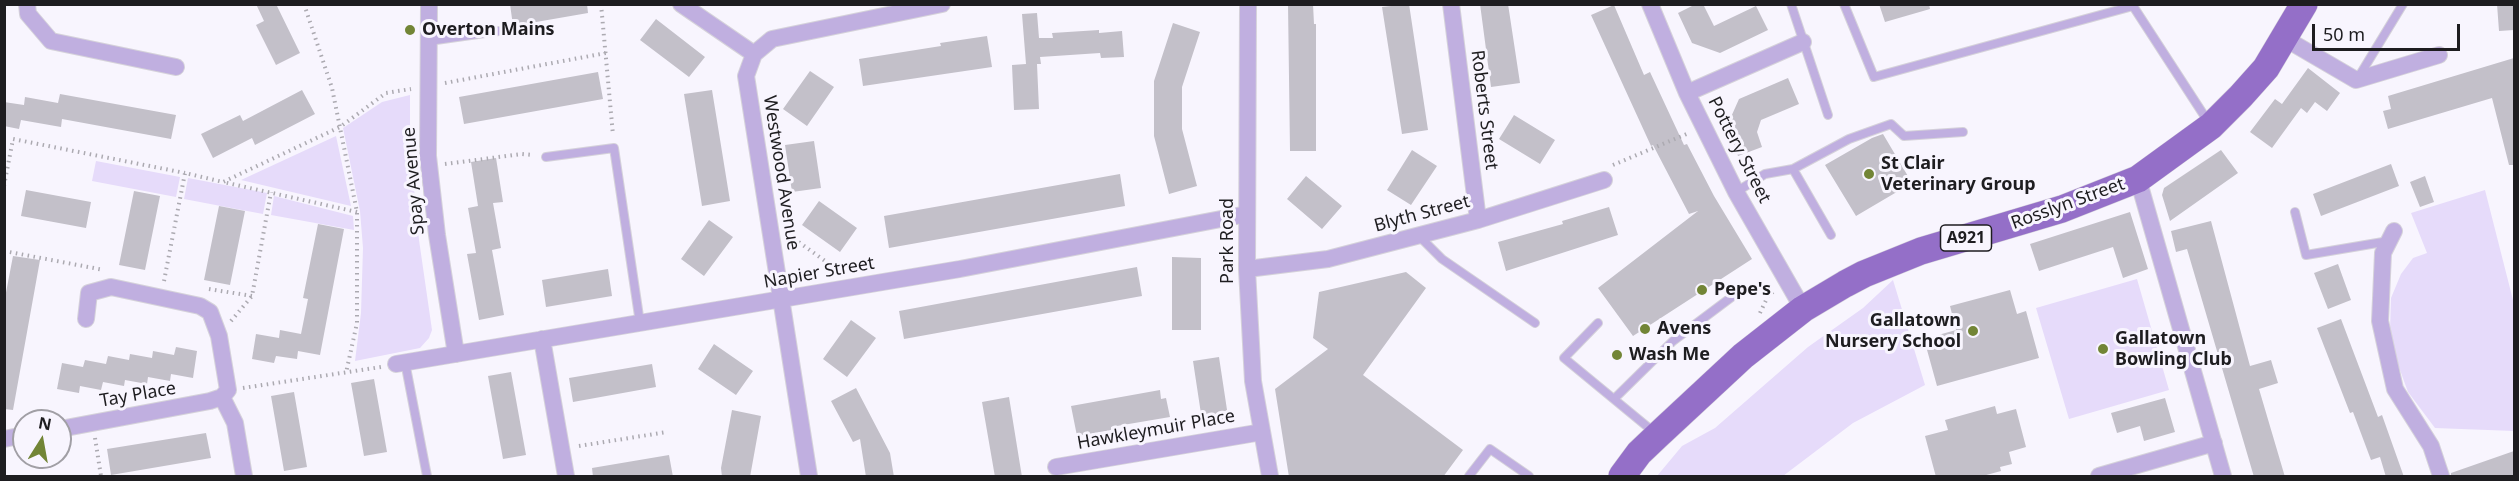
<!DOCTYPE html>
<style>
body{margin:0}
#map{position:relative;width:2519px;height:481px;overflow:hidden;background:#f8f5fe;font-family:"Noto Sans",sans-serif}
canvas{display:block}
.frame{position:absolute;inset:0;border:6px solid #1e1d20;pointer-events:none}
.north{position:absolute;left:12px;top:409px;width:60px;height:60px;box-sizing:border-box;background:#f8f5fe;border:2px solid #a19fa5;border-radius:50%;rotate:11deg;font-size:16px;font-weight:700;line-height:24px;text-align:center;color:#1e1d20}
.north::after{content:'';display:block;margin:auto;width:21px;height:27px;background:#728536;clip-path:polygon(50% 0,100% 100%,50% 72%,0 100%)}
.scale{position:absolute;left:2312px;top:24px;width:148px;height:27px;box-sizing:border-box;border:3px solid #1e1d20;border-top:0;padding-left:8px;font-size:18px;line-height:21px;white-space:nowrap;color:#1e1d20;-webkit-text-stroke:4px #f8f5fe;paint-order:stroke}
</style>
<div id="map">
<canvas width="2519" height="481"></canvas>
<div class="frame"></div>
<div class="north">N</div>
<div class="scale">50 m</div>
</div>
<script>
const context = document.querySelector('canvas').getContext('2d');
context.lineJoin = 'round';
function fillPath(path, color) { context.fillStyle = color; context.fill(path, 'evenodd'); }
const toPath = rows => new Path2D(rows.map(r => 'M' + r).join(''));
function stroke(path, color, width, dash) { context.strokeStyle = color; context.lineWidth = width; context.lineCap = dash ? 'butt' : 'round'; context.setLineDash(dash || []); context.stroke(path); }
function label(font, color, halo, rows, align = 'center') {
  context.font = font + ' "Noto Sans",sans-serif'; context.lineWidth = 6; context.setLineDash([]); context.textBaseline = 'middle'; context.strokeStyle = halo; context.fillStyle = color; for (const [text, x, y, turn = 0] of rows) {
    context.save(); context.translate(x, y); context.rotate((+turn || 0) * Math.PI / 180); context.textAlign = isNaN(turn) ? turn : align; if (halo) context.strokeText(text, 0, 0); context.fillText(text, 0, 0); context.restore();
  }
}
fillPath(toPath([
 [410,95,410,147,419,240,432,330,429,338,420,348,355,361,361,313,363,248,360,211,343,128,382,102],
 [336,136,351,206,241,180],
 [96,161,180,177,176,197,92,181],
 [188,178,267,193,263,214,184,199],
 [2485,190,2514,304,2514,431,2435,428,2408,392,2396,359,2390,330,2391,298,2401,274,2413,258,2427,253,2411,213],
 [274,196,353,216,354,230,271,215],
 [2137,279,2169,390,2069,419,2036,308],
 [1893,280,1925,385,1853,423,1783,476,1657,476,1682,446,1715,428,1808,347,1863,308]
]), '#e6dbfa');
fillPath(toPath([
 [256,4,276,4,300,53,276,65,256,25,264,21],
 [510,4,587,4,588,13,513,26],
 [1288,4,1313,4,1314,24,1316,24,1316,151,1290,151],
 [1409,4,1428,130,1402,134,1382,7],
 [1480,4,1508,4,1520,83,1491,87],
 [1696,4,1703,4,1714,26,1756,6,1768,30,1720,53,1692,43,1678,13],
 [1879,4,1929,4,1930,9,1885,22],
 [2497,4,2514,4,2514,30,2499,31],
 [1614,5,1644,75,1650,72,1684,145,1687,144,1714,196,1752,259,1633,336,1598,288,1698,211,1689,214,1653,145,1651,146,1591,15],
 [1037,13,1039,38,1053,38,1052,33,1099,30,1099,33,1122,31,1124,57,1101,58,1100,53,1040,57,1041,64,1037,64,1039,109,1014,110,1012,65,1026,64,1022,14],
 [656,19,705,57,689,77,640,40],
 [1173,23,1200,32,1182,87,1182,129,1197,186,1169,194,1154,136,1154,81],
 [987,36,992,67,863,86,859,59,941,46,940,43],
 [2514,58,2514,165,2509,165,2492,98,2388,129,2383,111,2391,109,2388,96],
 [2308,68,2340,93,2327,111,2315,102,2307,113,2301,108,2272,148,2250,132,2275,99,2282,104],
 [810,71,834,87,807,126,783,109],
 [598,72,603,99,464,124,459,97],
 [1788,78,1799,104,1761,120,1757,132,1762,147,1738,156,1727,126,1739,99],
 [302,90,315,114,255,145,252,138,213,158,201,134,240,115,243,121],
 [712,90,730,201,702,206,684,94],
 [60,94,176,115,171,139,62,119,61,127,21,120,19,129,4,126,4,102,24,105,25,97,58,103],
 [1514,115,1555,140,1540,164,1499,139],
 [1883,134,1912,183,1856,216,1825,165,1872,138],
 [814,141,821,188,792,192,785,145],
 [1412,150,1437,166,1411,205,1387,190],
 [2221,150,2238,173,2170,221,2162,195,2164,188],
 [496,158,503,202,493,203,501,248,492,250,504,315,479,320,467,254,476,253,468,208,478,206,471,162],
 [2391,164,2399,186,2321,216,2313,194],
 [1120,174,1125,206,889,248,884,216],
 [1306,176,1342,206,1322,229,1287,199],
 [2425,176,2434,202,2420,207,2410,182],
 [26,190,91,202,86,228,21,216],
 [134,191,160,196,145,270,119,265],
 [819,201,857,228,840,252,802,225],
 [219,206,245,211,230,285,204,280],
 [1609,207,1618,235,1506,271,1498,242,1563,224,1562,221],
 [2130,212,2148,269,2123,278,2113,247,2039,271,2030,244],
 [709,220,733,237,704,276,681,259],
 [2211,221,2250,366,2271,360,2278,383,2259,389,2285,477,2254,477,2187,249,2176,252,2171,231],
 [318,224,344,229,320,355,298,351,297,359,276,356,274,363,252,359,256,334,279,338,280,330,301,334,308,299,303,298],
 [13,256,40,260,13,410,4,409,4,303],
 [1172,257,1201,258,1201,330,1172,330],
 [2338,264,2351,300,2328,309,2314,273],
 [1137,267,1142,296,904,339,899,311],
 [608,269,612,296,546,307,542,280],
 [1406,272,1426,288,1363,375,1463,450,1443,477,1289,477,1275,389,1328,349,1313,338,1319,292],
 [2010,290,2017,314,2026,311,2039,358,1937,386,1924,339,1956,330,1950,306],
 [2341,319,2378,417,2382,415,2404,477,2386,477,2380,457,2371,460,2353,412,2350,413,2317,328],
 [851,320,876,338,847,377,823,359],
 [714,344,753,371,736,395,698,369],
 [176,347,197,351,193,378,171,374,170,381,148,377,147,384,125,380,124,386,103,382,101,390,80,386,79,393,57,389,62,363,83,367,85,360,106,364,108,356,129,360,130,354,152,358,153,351,174,355],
 [1219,357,1229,423,1203,427,1193,361],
 [652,364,656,387,573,402,569,378],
 [511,372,526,455,503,459,488,376],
 [374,379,387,452,364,456,351,383],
 [856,388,890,453,894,477,866,477,860,439,853,442,831,401],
 [1160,390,1161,399,1166,398,1170,417,1111,427,1111,430,1077,436,1071,406],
 [294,392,307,467,284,471,271,396],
 [1009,397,1022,477,995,477,982,402],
 [2165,398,2175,432,2144,441,2140,426,2117,433,2111,413],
 [1995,406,1997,414,2016,409,2026,447,2009,452,2012,464,2000,467,2001,471,1979,477,1936,477,1925,436,1948,430,1945,420],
 [732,410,761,416,750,477,722,477,721,468],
 [206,433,211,458,111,475,107,449],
 [2514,451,2514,477,2451,477,2451,473],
 [669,455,673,477,593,477,592,468]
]), '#c3c0c9');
const lane = toPath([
 [1791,4,1828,115],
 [1844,4,1874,77,2133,6,2209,123],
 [429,41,499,31],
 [2358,78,2403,4],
 [546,157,614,148,640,323],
 [1793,169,1849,139,1891,124,1904,136,1963,132],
 [1736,192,1765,174,1793,169,1831,235],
 [2295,212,2306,255,2389,241],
 [1419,236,1442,259,1535,323],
 [1598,323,1564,358,1655,433],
 [405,362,427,476],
 [1614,399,1673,341,1741,290],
 [1469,476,1490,449,1529,476]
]);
const street = toPath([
 [27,4,28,14,51,41,176,67],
 [429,4,428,156,437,235,456,354],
 [681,4,754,54],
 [1248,4,1247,269,1253,381,1270,476],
 [1451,4,1478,220],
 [1650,4,1687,93,1736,192,1803,309],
 [2284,38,2356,80,2439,55],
 [1687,93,1803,42],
 [2138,179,2223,476],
 [2394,231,2383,253,2380,321,2395,389,2431,446,2441,476],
 [1247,269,1328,259,1478,220,1604,180],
 [86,319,89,293,111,287,200,306,210,312,219,336,228,390,222,397,235,423,244,476],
 [542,339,566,476],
 [396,364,960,269,1247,214],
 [60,429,210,401,222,397],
 [4,439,24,435],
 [1056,467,1262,432],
 [809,476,746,76,754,54,772,39,942,4],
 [2099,476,2214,443]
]);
const primary = toPath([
 [1622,476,1639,453,1658,435,1743,356,1803,309,1845,284,1864,274,1921,251,2062,209,2138,179,2211,126,2241,96,2266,68,2304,4]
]);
stroke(lane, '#d5d2da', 10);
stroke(street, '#d5d2da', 18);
stroke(primary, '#d5d2da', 28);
stroke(toPath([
 [304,4,332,88,357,212,357,323,346,373],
 [601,4,613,135],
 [445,83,606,53],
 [445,164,522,154,533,155],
 [1613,165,1689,133],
 [4,186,13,139,185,173],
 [357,212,223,182,340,127,386,93,411,89],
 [789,235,839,271],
 [4,251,104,270],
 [164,281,185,173,223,182],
 [209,289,252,296],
 [1760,313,1768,296,1773,292],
 [231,321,252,296,271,192],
 [243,388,381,367],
 [95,438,101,476],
 [579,446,667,432]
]), '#acaab1', 4, [1.5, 4.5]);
stroke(lane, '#c0afe0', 8);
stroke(street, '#c0afe0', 16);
stroke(primary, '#946fc8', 27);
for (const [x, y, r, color] of [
 [410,30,6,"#728536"],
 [1869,174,6,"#728536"],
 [1702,290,6,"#728536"],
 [1645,329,6,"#728536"],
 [1973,331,6,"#728536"],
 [2103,349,6,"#728536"],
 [1617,355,6,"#728536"]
]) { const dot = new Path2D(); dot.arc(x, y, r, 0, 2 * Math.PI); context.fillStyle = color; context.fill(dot); stroke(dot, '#f8f5fe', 2); }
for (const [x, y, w] of [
 [1966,238,51]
]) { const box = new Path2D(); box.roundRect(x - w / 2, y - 13, w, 26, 4.5); context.fillStyle = '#f8f5fe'; context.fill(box); stroke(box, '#1e1d20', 1.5); }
label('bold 16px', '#1e1d20', null, [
 ["A921",1966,238]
]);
label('bold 18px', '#1e1d20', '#f8f5fe', [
 ["Overton Mains",422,30],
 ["St Clair",1881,164],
 ["Veterinary Group",1881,185],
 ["Pepe's",1714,290],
 ["Gallatown",1961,321,"right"],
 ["Nursery School",1961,342,"right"],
 ["Avens",1657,329],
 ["Gallatown",2115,339],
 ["Bowling Club",2115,360],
 ["Wash Me",1629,355]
], 'left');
label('18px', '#1e1d20', '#f8f5fe', [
 ["Roberts Street",1484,110,83],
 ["Pottery Street",1739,150,63],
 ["Westwood Avenue",781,173,81],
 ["Spay Avenue",414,181,-95],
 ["Rosslyn Street",2068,204,-20],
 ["Blyth Street",1422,214,-15],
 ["Park Road",1228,241,-90],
 ["Napier Street",819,273,-10],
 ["Tay Place",138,395,-10],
 ["Hawkleymuir Place",1156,430,-10]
]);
</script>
